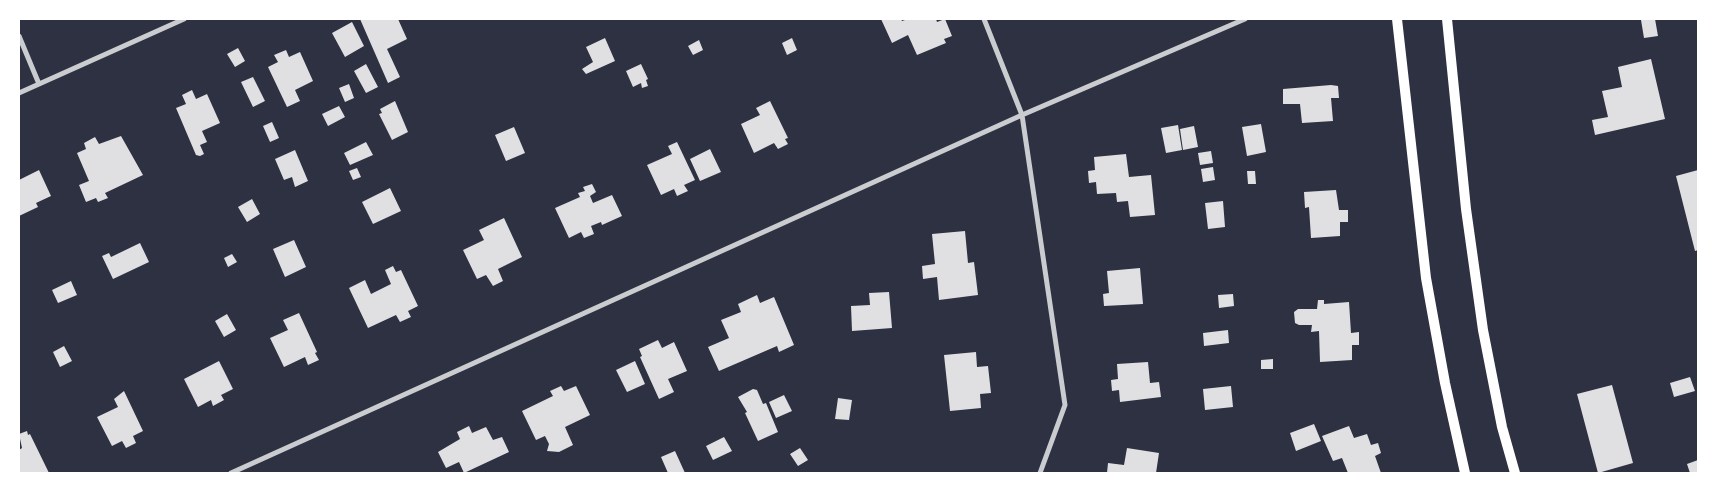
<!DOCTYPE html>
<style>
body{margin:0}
#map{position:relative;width:1717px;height:492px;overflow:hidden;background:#2d3142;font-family:Signika,sans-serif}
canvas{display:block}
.frame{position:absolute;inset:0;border:20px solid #fff;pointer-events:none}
</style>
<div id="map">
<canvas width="1717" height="492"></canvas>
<div class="frame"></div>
</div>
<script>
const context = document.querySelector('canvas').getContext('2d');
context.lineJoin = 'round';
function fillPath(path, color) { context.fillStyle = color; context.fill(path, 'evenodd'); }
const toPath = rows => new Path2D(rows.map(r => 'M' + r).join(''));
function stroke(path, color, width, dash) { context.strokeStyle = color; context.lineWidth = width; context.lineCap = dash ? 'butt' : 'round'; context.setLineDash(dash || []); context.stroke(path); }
fillPath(toPath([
 [360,19,398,19,407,39,387,49,400,77,388,83],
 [881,19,901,19,902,21,908,19,936,19,937,22,945,19,952,36,944,39,946,43,917,55,908,35,892,43],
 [1655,19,1658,36,1644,38,1641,20],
 [352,22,364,46,345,57,332,33],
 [605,38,615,61,586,74,582,69,593,62,586,47],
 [792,38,797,50,787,55,782,43],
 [699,40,703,50,693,55,688,46],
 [238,48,245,61,235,67,227,54],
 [286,50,289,57,300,52,313,81,295,90,300,101,287,107,268,67,278,62,274,55],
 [1651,59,1665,119,1595,135,1592,120,1608,117,1602,91,1622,87,1618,67],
 [366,64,378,87,366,93,354,71],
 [641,64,648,79,646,80,648,86,642,88,641,83,633,87,626,71],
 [253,77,265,101,253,107,241,82],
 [349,84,354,98,345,102,339,88],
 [1331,85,1338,86,1339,98,1331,98,1333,121,1302,123,1300,104,1283,104,1283,89],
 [192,90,196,99,207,94,220,123,202,131,207,142,200,145,204,154,200,156,196,155,176,108,186,104,182,95],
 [395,101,408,132,392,140,379,114,382,113,380,109],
 [770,101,788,138,785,139,788,144,778,149,774,143,754,153,741,124,760,115,756,108],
 [339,106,345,117,328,126,322,114],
 [272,122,279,138,270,142,263,126],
 [1261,124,1266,152,1247,156,1242,127],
 [1178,125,1182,150,1166,153,1161,128],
 [1194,126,1198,147,1183,150,1180,129],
 [514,127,525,153,506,161,495,135],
 [121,136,143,175,105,193,108,198,98,202,96,198,86,202,79,185,89,181,77,153,86,149,84,143,95,137,99,144],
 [366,142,373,155,350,165,344,153],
 [677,142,695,180,684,185,688,191,677,196,674,189,661,195,647,165,672,154,668,146],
 [710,149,721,172,700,181,690,159],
 [295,150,308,181,295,187,292,177,284,180,275,159],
 [1211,151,1213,163,1200,165,1198,153],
 [1126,154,1129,177,1151,175,1155,215,1130,217,1128,201,1117,202,1116,193,1097,194,1096,182,1089,183,1088,171,1095,170,1094,157],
 [1213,167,1215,180,1203,182,1201,169],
 [357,168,361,177,353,180,349,171],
 [39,170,51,196,36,203,38,207,19,216,19,180],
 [1698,170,1698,250,1695,251,1676,176],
 [1247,171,1255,171,1256,184,1248,184],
 [592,184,596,192,590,196,593,203,612,195,622,216,602,225,601,222,591,226,594,234,584,238,581,232,569,238,555,208,580,197,578,193,585,191,583,187],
 [390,188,401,211,373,224,362,202],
 [1336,190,1339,210,1348,210,1348,222,1340,222,1340,236,1311,238,1309,207,1305,208,1304,192],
 [252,199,260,214,247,222,238,207],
 [1223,201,1225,227,1208,229,1205,203],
 [504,218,522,257,498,269,503,281,493,286,486,275,477,279,463,250,484,240,479,230],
 [965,231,968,263,974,262,978,295,939,300,937,277,923,279,922,266,935,264,932,234],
 [294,240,306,267,285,277,273,249],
 [140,243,149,262,113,279,102,256,109,253,111,257],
 [232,254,237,262,228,267,224,258],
 [393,266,396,272,401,270,418,306,408,311,411,317,400,322,396,315,368,328,349,288,365,280,371,294,391,284,385,270],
 [1140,268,1143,304,1104,306,1103,294,1109,293,1107,271],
 [71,281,77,295,58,303,52,290],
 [889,292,892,328,852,331,851,306,870,305,869,293],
 [1233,294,1234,306,1219,308,1218,295],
 [757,295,760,303,774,297,794,345,779,352,777,346,719,371,708,347,729,338,721,320,741,312,738,304],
 [1318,300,1324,300,1324,304,1349,302,1351,333,1359,332,1359,345,1352,345,1352,360,1320,362,1319,331,1311,332,1312,325,1299,325,1295,323,1294,312,1298,309,1317,309],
 [299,313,317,352,315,353,319,360,308,365,305,357,284,367,270,338,288,330,283,320],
 [227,314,236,330,224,337,215,321],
 [1228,330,1229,343,1204,346,1203,333],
 [658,340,662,348,674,342,687,371,668,379,674,392,659,399,640,357,642,356,639,349],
 [64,346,72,361,60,367,53,352],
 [976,352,977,367,988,366,991,393,980,394,981,408,950,411,944,355],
 [1273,359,1273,369,1261,369,1261,360],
 [219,361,233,389,221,395,224,400,213,406,211,400,198,407,184,379],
 [635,361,645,384,627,392,616,370],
 [1148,362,1150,383,1159,382,1161,397,1120,402,1119,390,1112,391,1111,380,1118,379,1117,364],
 [1690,377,1695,391,1674,397,1670,383],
 [1612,385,1633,463,1598,473,1577,394],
 [561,386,564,391,576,386,590,415,565,427,573,445,559,452,547,451,549,444,545,436,536,440,522,411,553,396,550,391],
 [1231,386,1233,407,1205,410,1203,389],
 [753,389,757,390,763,404,766,403,778,432,758,441,745,413,747,412,738,397],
 [124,391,143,431,133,436,136,443,126,448,122,441,112,446,97,417,118,407,114,399],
 [784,395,792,411,776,418,769,402],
 [838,398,852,400,849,420,835,419],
 [1314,424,1321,441,1296,451,1290,433],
 [469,426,472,433,486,427,493,440,502,437,509,452,464,473,459,462,446,468,438,452,460,439,457,432],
 [1349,426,1354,438,1367,434,1371,445,1378,443,1381,453,1375,456,1381,473,1348,473,1342,458,1333,461,1322,436],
 [27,431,28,435,30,434,49,473,19,473,19,450,22,448,19,434],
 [724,437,732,451,713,460,706,446],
 [800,448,808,460,798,466,790,454],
 [1127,448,1159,453,1156,473,1107,473,1108,463,1124,465],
 [675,451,685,473,668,473,661,457],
 [1698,460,1698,473,1690,473,1687,464]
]), '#e0e0e3');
stroke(toPath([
 [984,19,1022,115,1065,405,1040,473],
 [19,36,39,84],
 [19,93,184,19],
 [231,473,1022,115,1245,19]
]), '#caccd0', 5);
stroke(toPath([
 [1397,19,1426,278,1445,383,1465,473],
 [1447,19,1466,209,1483,330,1502,427,1515,473]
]), '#fff', 10);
</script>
